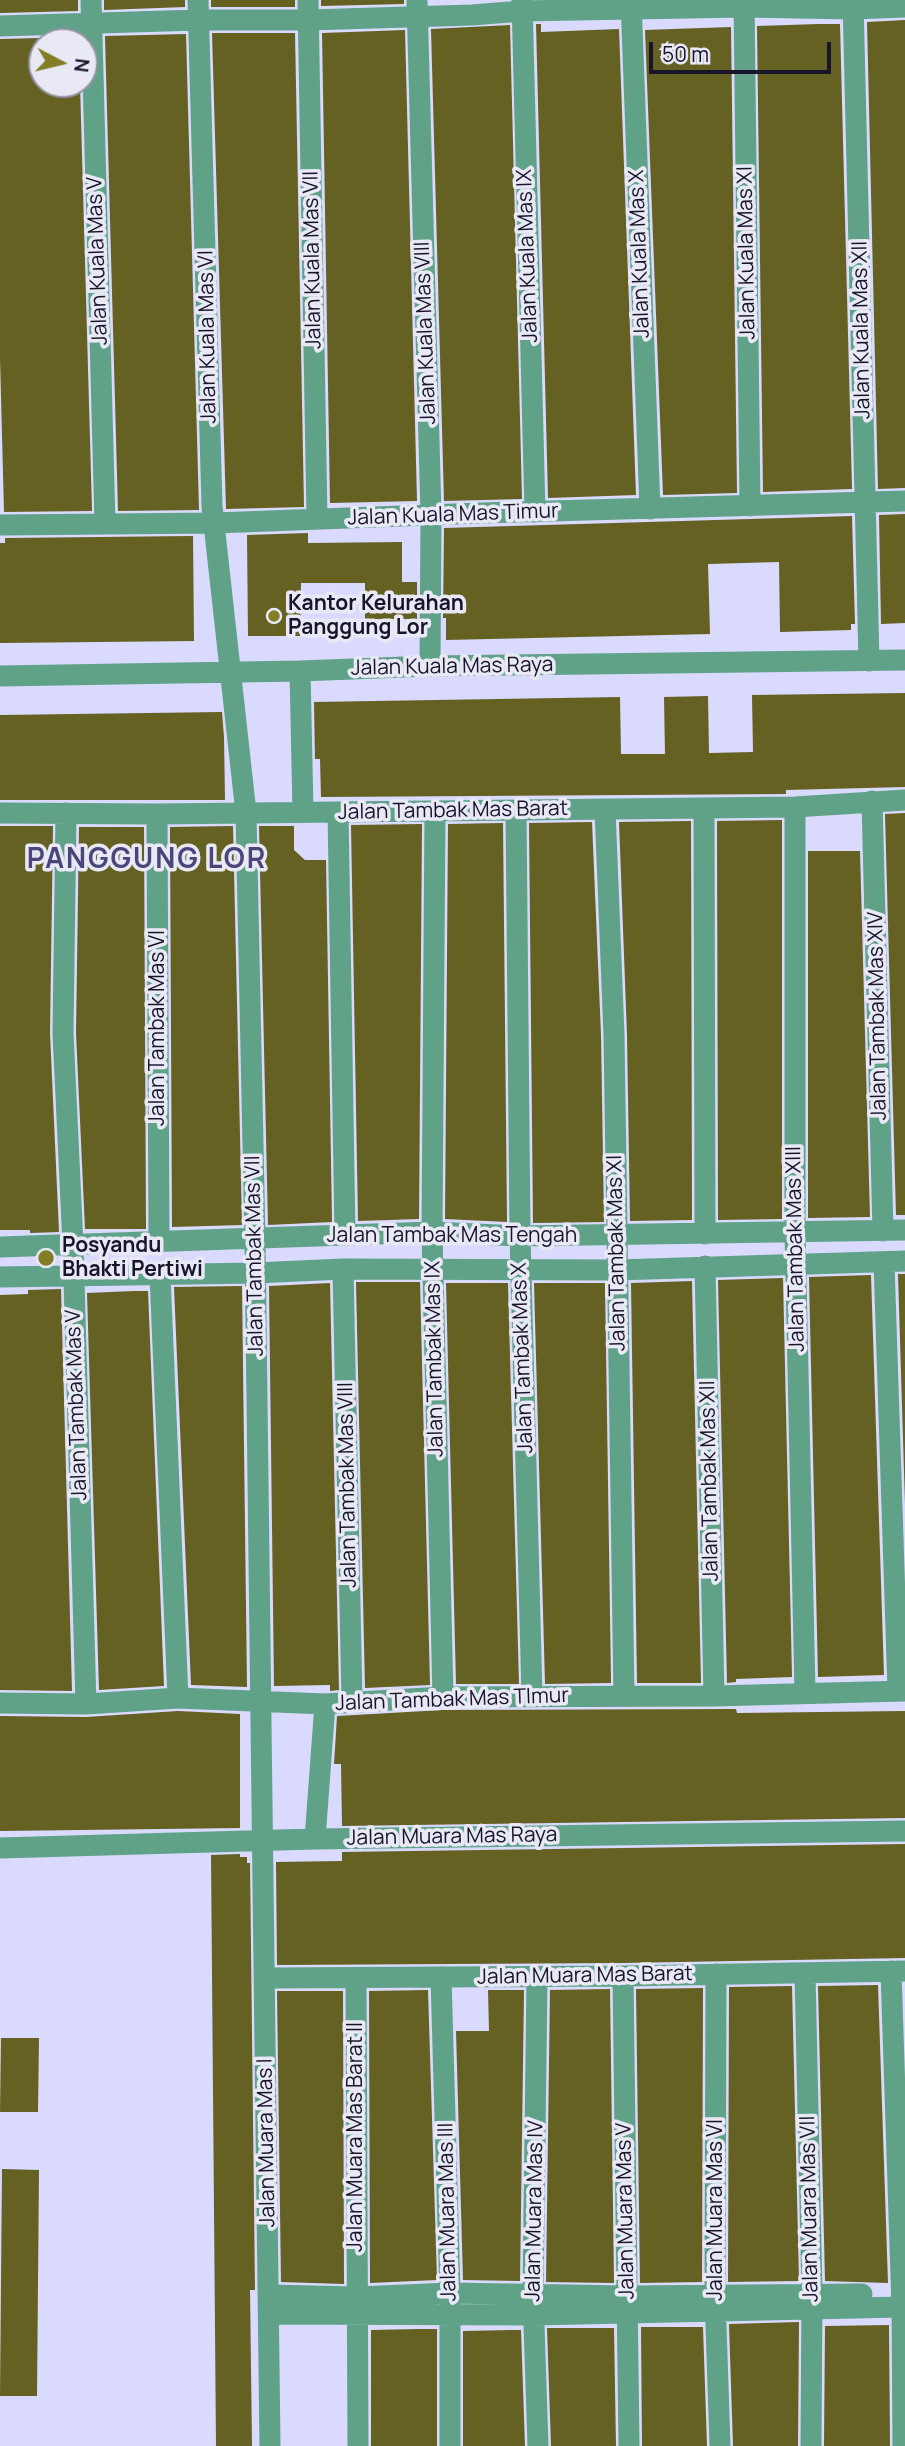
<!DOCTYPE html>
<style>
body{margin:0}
#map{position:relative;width:905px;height:2446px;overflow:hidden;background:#dad9fe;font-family:Manrope,sans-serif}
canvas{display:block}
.north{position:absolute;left:28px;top:28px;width:70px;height:70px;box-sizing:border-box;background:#e9e9f6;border:2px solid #9594a5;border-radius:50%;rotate:97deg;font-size:19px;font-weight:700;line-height:28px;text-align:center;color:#18152b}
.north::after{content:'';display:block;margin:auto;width:24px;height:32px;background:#837e26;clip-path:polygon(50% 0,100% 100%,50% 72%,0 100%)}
.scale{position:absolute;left:649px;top:42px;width:182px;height:32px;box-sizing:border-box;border:4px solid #18152b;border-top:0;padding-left:9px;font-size:21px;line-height:24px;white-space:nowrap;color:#18152b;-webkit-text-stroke:5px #e9e9f6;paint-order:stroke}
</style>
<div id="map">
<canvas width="905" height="2446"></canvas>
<div class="north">N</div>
<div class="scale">50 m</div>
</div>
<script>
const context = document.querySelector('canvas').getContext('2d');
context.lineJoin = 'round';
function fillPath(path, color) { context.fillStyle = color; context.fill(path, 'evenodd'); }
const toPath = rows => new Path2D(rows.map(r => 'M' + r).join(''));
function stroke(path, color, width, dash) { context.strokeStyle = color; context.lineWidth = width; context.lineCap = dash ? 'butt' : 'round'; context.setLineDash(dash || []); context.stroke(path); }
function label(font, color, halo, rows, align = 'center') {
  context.font = font + ' Manrope,sans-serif'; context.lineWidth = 7; context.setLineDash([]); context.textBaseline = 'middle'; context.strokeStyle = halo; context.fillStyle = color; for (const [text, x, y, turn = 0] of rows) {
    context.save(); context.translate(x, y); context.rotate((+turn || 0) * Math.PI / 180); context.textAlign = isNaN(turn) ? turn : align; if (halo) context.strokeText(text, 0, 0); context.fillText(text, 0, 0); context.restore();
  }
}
fillPath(toPath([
 [0,0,78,0,78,11,0,13],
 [104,0,185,0,185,7,104,10],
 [211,0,295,0,295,7,211,7],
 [321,0,404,0,404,4,321,6],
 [905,20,905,488,878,489,867,22],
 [536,24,541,24,541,32,619,29,636,495,548,498],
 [819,24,840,24,852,489,763,492,757,26],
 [510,25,522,499,444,501,431,29],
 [731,27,737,493,663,495,645,30],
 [405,30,417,501,330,503,322,33],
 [212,33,295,33,304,507,226,509],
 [186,34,199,510,118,511,105,36],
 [79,37,79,42,42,42,42,84,80,84,92,511,4,512,0,358,0,39],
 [905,514,905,623,881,624,879,515],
 [852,516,855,624,851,624,851,630,780,632,779,562,708,564,710,634,446,640,446,618,443,618,444,528],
 [308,533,308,543,402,542,402,582,417,582,417,619,365,619,365,583,301,583,300,636,248,636,247,535],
 [193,536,194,641,0,643,0,543,5,543,5,538],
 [905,693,905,787,786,790,786,794,321,797,320,759,315,759,314,702,620,697,621,754,665,754,664,697,708,696,709,753,753,752,752,695],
 [222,712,224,737,225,800,0,800,0,715],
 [905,813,905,1215,896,1215,885,814],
 [782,820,782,1219,718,1220,717,821],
 [691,821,692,1220,630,1221,627,1035,619,822],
 [592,822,601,1035,604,1222,533,1223,529,823],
 [503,823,507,1222,445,1219,448,824],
 [422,824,419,1219,358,1221,351,825],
 [0,826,53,826,50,1033,59,1232,30,1233,30,1230,0,1230],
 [233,826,242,1225,172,1227,170,827],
 [259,826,294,826,294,850,305,860,326,860,332,1222,268,1225],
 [79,827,144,827,146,1229,85,1229,76,1033],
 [808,851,860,851,870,1217,808,1218],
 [898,1274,905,1274,905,1504],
 [871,1275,884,1675,818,1677,809,1277],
 [783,1278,792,1677,736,1679,736,1682,727,1683,718,1280],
 [692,1281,701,1683,637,1683,631,1283],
 [356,1282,420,1282,430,1685,365,1688],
 [330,1283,339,1690,330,1691,330,1685,274,1686,269,1286],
 [446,1283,508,1283,519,1684,456,1684],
 [534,1283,605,1283,611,1683,545,1684],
 [242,1286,247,1687,191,1685,174,1287],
 [61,1289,72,1691,0,1690,0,1295,28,1294,28,1290],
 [134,1291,148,1291,164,1686,99,1690,87,1293],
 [736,1709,737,1713,905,1711,905,1818,342,1826,341,1764,334,1764,337,1716,443,1710],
 [178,1711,240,1714,240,1828,0,1831,0,1716,86,1717],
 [905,1844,905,1958,623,1963,277,1965,276,1862,342,1861,342,1852],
 [240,1854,240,1857,247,1857,247,1863,250,1863,255,2290,250,2290,252,2446,216,2446,211,1855],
 [878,1985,888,2283,825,2281,818,1986],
 [792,1986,799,2281,728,2282,729,1987],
 [703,1988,702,2282,640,2283,636,1989],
 [610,1989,614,2283,546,2282,550,1990],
 [428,1990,437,2280,370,2283,369,1991],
 [488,1990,524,1990,520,2281,463,2280,456,2031,489,2031],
 [277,1991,343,1991,344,2284,281,2282],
 [1,2038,39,2038,38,2112,0,2112],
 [2,2169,39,2170,37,2396,0,2396],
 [799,2322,798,2446,733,2446,729,2324],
 [889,2325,890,2446,824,2446,825,2326],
 [641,2327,703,2327,707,2446,642,2446],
 [547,2328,614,2328,616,2446,551,2446],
 [419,2329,437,2329,437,2446,371,2446,371,2330],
 [510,2330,521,2330,525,2446,463,2446,463,2331]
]), '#646122');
stroke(toPath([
 [91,0,105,523],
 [198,0,212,506,246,813,255,1239,270,2446],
 [308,0,317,519],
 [417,0,431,515,430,666],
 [522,0,535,512],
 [631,0,650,509],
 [744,0,750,506],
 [853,0,869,661],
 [0,26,199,20,309,20,472,15,522,11,744,7,853,9,905,7],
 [0,525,215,523,481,513,905,501],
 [300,671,303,812],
 [0,676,300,671,430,666,905,660],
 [872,801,883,1231],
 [795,807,795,1233,805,1692],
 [704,808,705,1234],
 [605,809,614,1035,624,1696],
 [516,810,520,1236,532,1696],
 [435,811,432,1232,443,1697],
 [338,812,345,1235],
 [0,813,157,814,795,807,905,800],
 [66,813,63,1033,73,1245,86,1704],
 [157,814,159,1243],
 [0,1247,432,1232,520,1236,905,1230],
 [884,1263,898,1691],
 [705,1266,714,1696],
 [343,1269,352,1701],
 [160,1275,178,1698],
 [0,1277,255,1273,343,1269,617,1270,905,1261],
 [0,1703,86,1704,178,1698,325,1704,443,1697,714,1696,905,1691],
 [315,1839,325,1704],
 [0,1848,315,1839,905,1831],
 [891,1971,902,2307,903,2446],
 [805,1973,812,2294,811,2446],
 [716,1974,715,2295,720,2446],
 [623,1976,629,2446],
 [441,1977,450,2293,450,2446],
 [537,1977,533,2295,538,2446],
 [265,1978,623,1976,905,1971],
 [356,1978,358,2446],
 [269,2295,357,2297,450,2293,627,2296,862,2294],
 [269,2314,534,2315,902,2307]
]), '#5fa288', 21);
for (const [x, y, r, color] of [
 [274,616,7,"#837e26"],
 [46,1258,9,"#837e26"]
]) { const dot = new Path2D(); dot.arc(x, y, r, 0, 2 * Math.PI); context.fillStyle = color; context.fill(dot); stroke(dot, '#e9e9f6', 2.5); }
label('21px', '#18152b', '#e9e9f6', [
 ["Jalan Kuala Mas XI",747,253,-91],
 ["Jalan Kuala Mas X",640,254,-92],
 ["Jalan Kuala Mas IX",528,256,-92],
 ["Jalan Kuala Mas VII",313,260,-91],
 ["Jalan Kuala Mas V",98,261,-92],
 ["Jalan Kuala Mas XII",862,330,-91],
 ["Jalan Kuala Mas VIII",426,333,-92],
 ["Jalan Kuala Mas VI",208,337,-91],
 ["Jalan Kuala Mas Timur",453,515,-2],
 ["Jalan Kuala Mas Raya",452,667,-1],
 ["Jalan Tambak Mas Barat",453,811,-1],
 ["Jalan Tambak Mas XIV",878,1016,-91],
 ["Jalan Tambak Mas VI",158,1028,-90],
 ["Jalan Tambak Mas Tengah",452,1236],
 ["Jalan Tambak Mas XIII",796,1249,-91],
 ["Jalan Tambak Mas XI",617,1253,-91],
 ["Jalan Tambak Mas VII",255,1256,-91],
 ["Jalan Tambak Mas X",523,1358,-92],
 ["Jalan Tambak Mas IX",435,1359,-91],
 ["Jalan Tambak Mas V",77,1405,-92],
 ["Jalan Tambak Mas XII",710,1481,-91],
 ["Jalan Tambak Mas VIII",348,1485,-91],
 ["Jalan Tambak Mas TImur",452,1700,-2],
 ["Jalan Muara Mas Raya",452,1837,-1],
 ["Jalan Muara Mas Barat",585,1976,-1],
 ["Jalan Muara Mas Barat II",356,2137,-90],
 ["Jalan Muara Mas I",267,2143,-91],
 ["Jalan Muara Mas VII",810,2209,-91],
 ["Jalan Muara Mas VI",716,2210,-90],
 ["Jalan Muara Mas IV",535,2211,-89],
 ["Jalan Muara Mas V",626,2211,-91],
 ["Jalan Muara Mas III",448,2212,-91]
]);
label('bold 21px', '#18152b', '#e9e9f6', [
 ["Kantor Kelurahan",288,604],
 ["Panggung Lor",288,628],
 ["Posyandu",62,1246],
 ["Bhakti Pertiwi",62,1270]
], 'left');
context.letterSpacing = '2px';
label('bold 28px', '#4b467a', '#e9e9f6', [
 ["PANGGUNG LOR",147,860]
]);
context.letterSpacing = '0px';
</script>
